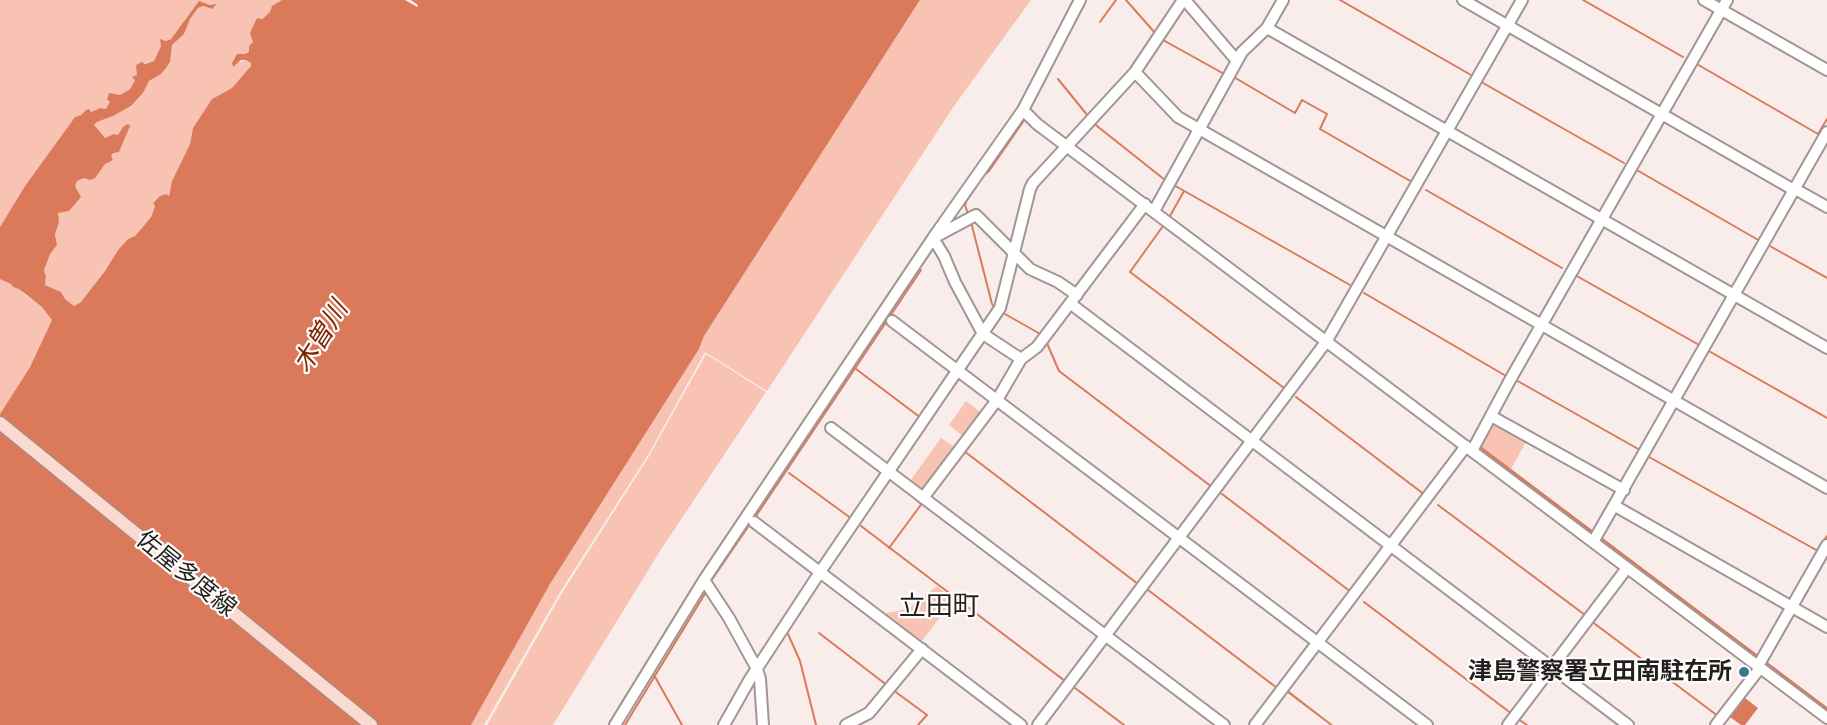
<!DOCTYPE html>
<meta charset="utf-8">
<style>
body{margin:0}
canvas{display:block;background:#f8edea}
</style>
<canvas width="1827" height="725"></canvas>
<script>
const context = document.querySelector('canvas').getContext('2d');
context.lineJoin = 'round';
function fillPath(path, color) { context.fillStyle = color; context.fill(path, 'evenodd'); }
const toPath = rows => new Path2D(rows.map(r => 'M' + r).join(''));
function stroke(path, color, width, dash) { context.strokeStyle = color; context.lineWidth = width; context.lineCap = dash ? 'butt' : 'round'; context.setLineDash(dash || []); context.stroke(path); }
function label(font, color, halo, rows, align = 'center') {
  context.font = font + ' "Alegreya Sans","Noto Sans JP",sans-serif'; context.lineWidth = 4.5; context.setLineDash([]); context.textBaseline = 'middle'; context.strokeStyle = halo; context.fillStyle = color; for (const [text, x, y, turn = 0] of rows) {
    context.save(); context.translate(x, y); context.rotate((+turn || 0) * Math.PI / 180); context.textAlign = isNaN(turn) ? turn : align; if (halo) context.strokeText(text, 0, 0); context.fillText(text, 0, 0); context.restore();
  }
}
fillPath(toPath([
 [0,0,282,0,270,12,261,19,259,18,250,33,253,42,249,52,233,61,237,63,246,60,252,63,251,66,232,88,212,99,193,128,190,144,172,181,169,196,166,194,160,196,153,203,155,205,151,217,143,226,135,236,128,239,118,250,94,285,81,302,74,306,65,299,61,292,45,285,46,278,44,270,57,230,58,212,94,126,97,122,113,116,131,106,143,93,149,81,161,74,170,62,172,45,184,34,190,19,198,8,203,6,212,9,216,6,199,2,171,39,166,41,161,40,161,46,154,61,137,65,137,75,130,89,120,95,113,95,106,109,98,109,75,117,25,186,0,227],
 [920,0,1031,0,954,106,767,391,705,352,648,455,560,592,484,725,471,725,550,584,699,349,704,336],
 [0,262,24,294,46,310,52,320,30,367,0,414],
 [706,354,766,392,660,551,553,725,487,725,562,593,648,458],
 [966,401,983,414,965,438,949,425],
 [1491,419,1527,440,1511,469,1478,444],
 [941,438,956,448,925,491,910,481],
 [937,586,953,599,920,644,883,617,887,613,908,609]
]), '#f8c3b3');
fillPath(toPath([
 [282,0,405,0,417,7,418,5,411,0,920,0,704,336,699,349,550,584,471,725,0,725,0,414,30,367,52,320,42,307,19,289,13,287,11,284,0,279,0,227,25,186,75,117,81,115,86,110,89,109,91,112,100,108,106,109,110,101,107,100,109,93,120,95,130,89,135,80,132,77,137,75,136,65,142,62,145,64,154,61,161,46,160,39,166,41,171,39,199,1,210,5,217,4,212,9,203,6,198,8,190,19,184,34,172,45,170,62,166,68,161,74,149,81,143,93,131,106,113,116,97,122,94,125,105,138,114,134,118,135,123,127,128,124,130,126,119,152,113,153,111,156,113,160,105,164,95,178,90,180,84,178,77,181,75,186,81,197,69,211,58,213,59,222,55,235,57,245,50,254,44,270,46,277,45,285,61,292,65,299,74,306,81,302,104,272,118,250,128,239,135,236,151,217,155,206,153,203,160,196,166,194,169,196,172,181,190,144,193,128,212,99,232,88,251,66,251,63,246,60,241,60,233,67,232,63,237,54,245,54,249,52,249,46,253,42,250,33,257,18,262,19,270,12,272,6],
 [1478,444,1827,707,1827,710,1478,448],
 [1466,452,1468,453,1289,691,1333,725,1330,725,1285,691],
 [1745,698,1758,708,1745,725,1741,725,1730,717]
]), '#db795b');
stroke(toPath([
 [1126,0,1156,34],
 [1340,0,1471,75],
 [1583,0,1683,57],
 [1100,22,1116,0],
 [1163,40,1226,75],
 [1695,63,1818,134,1827,119],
 [1232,76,1295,113,1302,100,1327,114,1320,129,1412,182],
 [1058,79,1088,116],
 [1483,83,1624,163],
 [1092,122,1165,180],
 [1635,169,1760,241],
 [982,177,989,171,1025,119],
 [1172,184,1350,285],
 [1426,190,1562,268],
 [968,214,965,205,967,200,976,187],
 [1170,216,1184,191],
 [971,222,992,304,995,308],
 [1163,226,1130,272,1284,388],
 [1768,245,1827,278],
 [1575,275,1701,346],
 [1364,293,1506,376],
 [1006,306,1014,274],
 [1005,314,1042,335],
 [1046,341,1059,371,1212,487],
 [1707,350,1827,418],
 [856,369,921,418],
 [1514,379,1640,450],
 [1296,397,1425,495],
 [964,451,1138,584],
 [1649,457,1818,551],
 [789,473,852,519],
 [1222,494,1351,592],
 [1438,505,1585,615],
 [754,519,921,270],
 [861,526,1065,681],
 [1822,543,1827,536],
 [889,548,923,502],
 [711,581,750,524],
 [1148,590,1277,688],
 [1364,602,1512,714],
 [1591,621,1718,716],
 [819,633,888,686],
 [788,634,800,661,816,725],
 [654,675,682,725],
 [1075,688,1124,725],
 [893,690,927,715,918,725],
 [1518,719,1527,725],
 [625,725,706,592]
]), '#db795b', 2);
const minor = toPath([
 [1185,0,1237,61],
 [1463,0,1794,190],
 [1704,0,1827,70],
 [1267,28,1827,348],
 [1135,72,1178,117,1199,129,1827,488],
 [1023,110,1037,124,1827,718],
 [1795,189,1827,207],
 [1154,211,1242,52,1267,28,1283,0],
 [1071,304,1628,725],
 [892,321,1427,725],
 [1021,359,983,334,955,282,944,256,933,238,976,215,1030,269,1058,282,1077,295],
 [1491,416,1624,490],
 [831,428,1224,725],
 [1472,451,1510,380,1727,0],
 [923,498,997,400,1021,359,1037,347,1145,204],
 [1615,506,1827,627],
 [754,522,1021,725],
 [1593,542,1827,132],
 [704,580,729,618,757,669,760,679,763,725],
 [1758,666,1827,545],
 [615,725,704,580,933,238,1023,110,1080,0],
 [724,725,750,679,820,572,1000,308,1030,189,1033,183,1135,72,1183,0],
 [846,725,869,713,922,649],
 [1038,725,1326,342,1522,0],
 [1255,725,1466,446],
 [1508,725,1627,568],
 [1716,725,1760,668]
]);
const major = toPath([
 [0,423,371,725]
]);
stroke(minor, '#a09693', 14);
stroke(major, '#ae8a7e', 15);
stroke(minor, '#fff', 10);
stroke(major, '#fbdbd1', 12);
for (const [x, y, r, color] of [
 [1744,672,6,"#36798a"]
]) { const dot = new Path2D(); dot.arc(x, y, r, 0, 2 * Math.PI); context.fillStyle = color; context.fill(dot); stroke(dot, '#fffdfc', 2); }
label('24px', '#231f1e', '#fffdfc', [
 ["佐屋多度線",186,574,39]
]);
label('bold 24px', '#231f1e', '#fffdfc', [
 ["津島警察署立田南駐在所",1732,672]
], 'right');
label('italic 26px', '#7e2604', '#fffdfc', [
 ["木曽川",321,337,-58]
]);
label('27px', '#231f1e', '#fffdfc', [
 ["立田町",939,607]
]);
</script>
